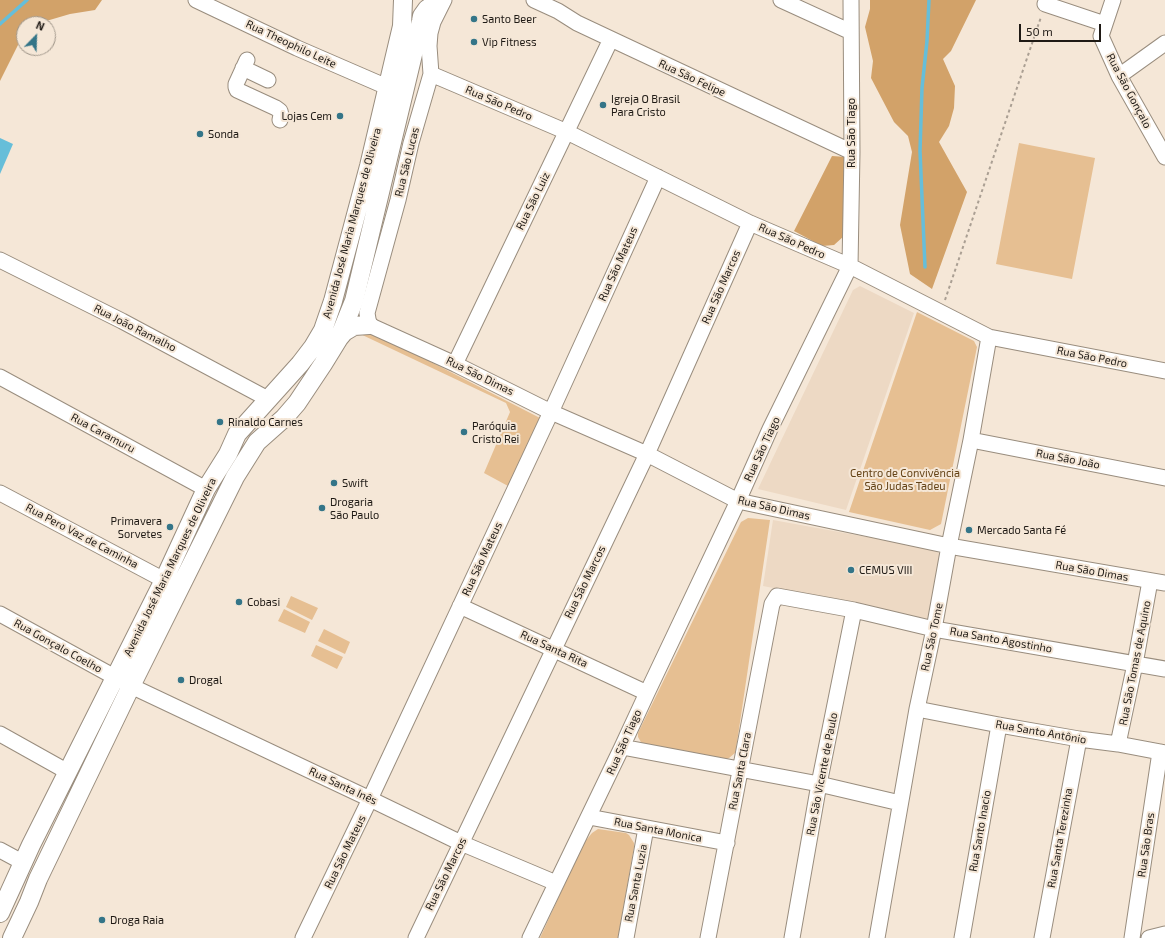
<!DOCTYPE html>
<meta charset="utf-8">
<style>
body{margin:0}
#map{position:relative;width:1165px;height:938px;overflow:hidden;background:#f5e7d7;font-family:"Exo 2",sans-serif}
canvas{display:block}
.north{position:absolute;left:16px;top:16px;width:40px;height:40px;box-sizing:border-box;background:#f5e7d7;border:1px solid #9f9589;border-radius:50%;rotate:23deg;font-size:11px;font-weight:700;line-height:16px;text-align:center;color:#1f1a15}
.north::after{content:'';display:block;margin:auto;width:14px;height:18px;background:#347588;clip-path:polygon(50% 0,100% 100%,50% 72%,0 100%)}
.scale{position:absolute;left:1019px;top:24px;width:82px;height:18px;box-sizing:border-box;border:2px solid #1f1a15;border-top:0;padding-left:5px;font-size:12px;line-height:14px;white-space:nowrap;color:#1f1a15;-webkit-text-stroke:3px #f5e7d7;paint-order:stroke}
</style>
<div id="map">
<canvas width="1165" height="938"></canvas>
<div class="north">N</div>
<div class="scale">50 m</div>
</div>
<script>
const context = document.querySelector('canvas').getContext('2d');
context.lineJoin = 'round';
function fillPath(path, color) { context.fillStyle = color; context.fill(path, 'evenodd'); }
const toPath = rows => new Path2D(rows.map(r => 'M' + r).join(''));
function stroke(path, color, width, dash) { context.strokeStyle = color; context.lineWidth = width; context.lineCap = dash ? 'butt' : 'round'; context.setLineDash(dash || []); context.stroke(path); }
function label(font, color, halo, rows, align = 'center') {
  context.font = font + ' "Exo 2",sans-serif'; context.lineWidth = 4; context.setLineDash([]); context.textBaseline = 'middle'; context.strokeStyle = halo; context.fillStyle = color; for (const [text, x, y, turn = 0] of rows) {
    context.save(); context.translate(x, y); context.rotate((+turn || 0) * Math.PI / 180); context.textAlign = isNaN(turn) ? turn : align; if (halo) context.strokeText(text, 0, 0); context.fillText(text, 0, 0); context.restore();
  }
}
fillPath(toPath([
 [860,286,914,313,846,510,758,489,853,290],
 [773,520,933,549,940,554,929,619,763,586]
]), '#edd9c4');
fillPath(toPath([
 [1019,143,1095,158,1072,279,996,264],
 [917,312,974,341,977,347,941,524,930,530,849,512],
 [361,326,540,418,508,486,484,473,510,412,506,403,356,332],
 [748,518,770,520,736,749,735,753,729,758,725,760,642,744,638,737,638,733,739,526,741,522],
 [291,596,318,608,312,620,286,607],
 [284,609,310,622,305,633,278,621],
 [324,629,350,642,345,654,318,641],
 [316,645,343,657,337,669,311,656],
 [598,829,626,833,629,835,634,843,634,847,618,938,540,938,583,844,592,833]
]), '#e6bf92');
fillPath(toPath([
 [0,0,102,0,95,10,70,14,36,24,24,24,24,33,0,81],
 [870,0,976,0,951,51,943,59,955,86,954,108,949,126,939,142,967,192,932,289,910,274,900,225,912,152,908,136,894,122,871,78,873,61,865,27,870,9],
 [832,156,846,157,844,236,834,245,822,246,794,231]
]), '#d2a269');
fillPath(toPath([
 [0,138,13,144,0,174]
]), '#66bed9');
stroke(toPath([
 [0,24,27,0],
 [925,267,920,151,922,88,927,41,929,0]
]), '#66bed9', 3.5);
const minor = toPath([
 [196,0,297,48,387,87],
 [444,0,433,22,430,33,429,46,431,74,411,143,398,200,367,313,369,325,455,364,551,412,647,454,738,501,949,546,1165,583],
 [534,0,558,11,577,23,611,39,852,152],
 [781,0,851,32],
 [1113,0,1101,36,1119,76,1165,157],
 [1045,4,1105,24],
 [247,60,236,84,236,87,237,90,276,108,280,111,281,115,280,120],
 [243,68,268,80],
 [431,74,567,132,750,223,850,266,989,337,1165,371],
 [1119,76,1165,43],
 [0,260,122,321,268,399],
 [455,364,611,39],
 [0,377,206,489],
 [971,440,1165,478],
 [0,493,164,580],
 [460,606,647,693],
 [0,614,131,686,370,799,461,843,556,883],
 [917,709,999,725,1079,739,1118,744,1165,753],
 [0,734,68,772],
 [1118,744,1135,664,1150,581],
 [622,747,819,784,900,803],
 [589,817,727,843],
 [0,850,24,863],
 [303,938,370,799,551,412,658,177],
 [416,938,647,454,750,223],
 [530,938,622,747,647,693,738,501,770,429,850,266,852,152,851,0],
 [626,938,646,828],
 [708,938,772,604,777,596,854,610,934,629,1165,669],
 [792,938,819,784,854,610],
 [877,938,917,709,934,629,949,546,971,440,989,337],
 [962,938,999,725],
 [1042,938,1079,739],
 [1132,938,1160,752],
 [1149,938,1165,934]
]);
const major = toPath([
 [339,338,344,332,354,326,369,325],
 [0,913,31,845,164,580,206,489,228,454,237,434,300,364,313,347,323,330,333,301,369,166,402,26,403,0],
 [12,938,29,902,38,879,131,686,235,477,257,442,284,418,297,403,323,364,339,338,354,301,421,21,422,16,427,9,439,1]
]);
stroke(minor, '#998d7e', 17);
stroke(major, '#998d7e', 20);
stroke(toPath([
 [945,300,1041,17]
]), '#aa9f93', 2, [3, 3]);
stroke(minor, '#fff', 15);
stroke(major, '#fff', 18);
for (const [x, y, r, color] of [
 [474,19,4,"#347588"],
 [474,42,4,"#347588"],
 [603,105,4,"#347588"],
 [340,116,4,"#347588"],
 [200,134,4,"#347588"],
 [220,422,4,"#347588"],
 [464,432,4,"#347588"],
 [334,483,4,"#347588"],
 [322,508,4,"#347588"],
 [170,527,4,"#347588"],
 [969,530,4,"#347588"],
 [851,570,4,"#347588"],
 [239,602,4,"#347588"],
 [181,680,4,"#347588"],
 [102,920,4,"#347588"]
]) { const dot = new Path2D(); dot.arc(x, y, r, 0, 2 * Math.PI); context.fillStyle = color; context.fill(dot); stroke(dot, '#f5e7d7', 1.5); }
label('11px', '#1f1a15', '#f5e7d7', [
 ["Santo Beer",482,19],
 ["Vip Fitness",482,42],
 ["Igreja O Brasil",611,99],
 ["Para Cristo",611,112],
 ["Lojas Cem",332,116,"right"],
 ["Sonda",208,134],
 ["Rinaldo Carnes",228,422],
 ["Paróquia",472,426],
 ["Cristo Rei",472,439],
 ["Swift",342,483],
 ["Drogaria",330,502],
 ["São Paulo",330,515],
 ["Primavera",162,521,"right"],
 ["Sorvetes",162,534,"right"],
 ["Mercado Santa Fé",977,530],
 ["CEMUS VIII",859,570],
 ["Cobasi",247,602],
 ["Drogal",189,680],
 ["Droga Raia",110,920]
], 'left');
label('11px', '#1f1a15', '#f5e7d7', [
 ["Rua Theophilo Leite",291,44,25],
 ["Rua São Felipe",692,78,25],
 ["Rua São Gonçalo",1129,91,62],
 ["Rua São Pedro",499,103,23],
 ["Rua São Tiago",851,133,-90],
 ["Rua São Lucas",407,162,-76],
 ["Rua São Luiz",533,201,-64],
 ["Avenida José Maria Marques de Oliveira",352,223,-75],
 ["Rua São Pedro",792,241,24],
 ["Rua São Mateus",618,264,-66],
 ["Rua São Marcos",721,287,-66],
 ["Rua João Ramalho",135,328,27],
 ["Rua São Pedro",1092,357,11],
 ["Rua São Dimas",480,376,26],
 ["Rua Caramuru",103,433,28],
 ["Rua São Tiago",762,449,-65],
 ["Rua São João",1068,459,11],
 ["Rua São Dimas",774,508,13],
 ["Rua Pero Vaz de Caminha",82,536,28],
 ["Rua São Mateus",482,559,-65],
 ["Avenida José Maria Marques de Oliveira",170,567,-64],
 ["Rua São Dimas",1092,571,10],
 ["Rua São Marcos",585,582,-64],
 ["Rua São Tome",932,637,-78],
 ["Rua Santo Agostinho",1001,640,10],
 ["Rua Gonçalo Coelho",58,646,29],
 ["Rua Santa Rita",554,649,25],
 ["Rua São Tomas de Aquino",1135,663,-79],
 ["Rua Santo Antônio",1041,732,10],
 ["Rua São Tiago",624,742,-66],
 ["Rua Santa Clara",740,771,-79],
 ["Rua São Vicente de Paulo",822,774,-79],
 ["Rua Santa Inês",343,786,25],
 ["Rua Santa Monica",658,830,11],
 ["Rua Santo Inacio",980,831,-80],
 ["Rua Santa Terezinha",1060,838,-80],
 ["Rua São Bras",1146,845,-82],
 ["Rua São Mateus",345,852,-64],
 ["Rua São Marcos",446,874,-64],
 ["Rua Santa Luzia",636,883,-79]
]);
label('11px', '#654418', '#f5e7d7', [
 ["Centro de Convivência",905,473],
 ["São Judas Tadeu",905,486]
]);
</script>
